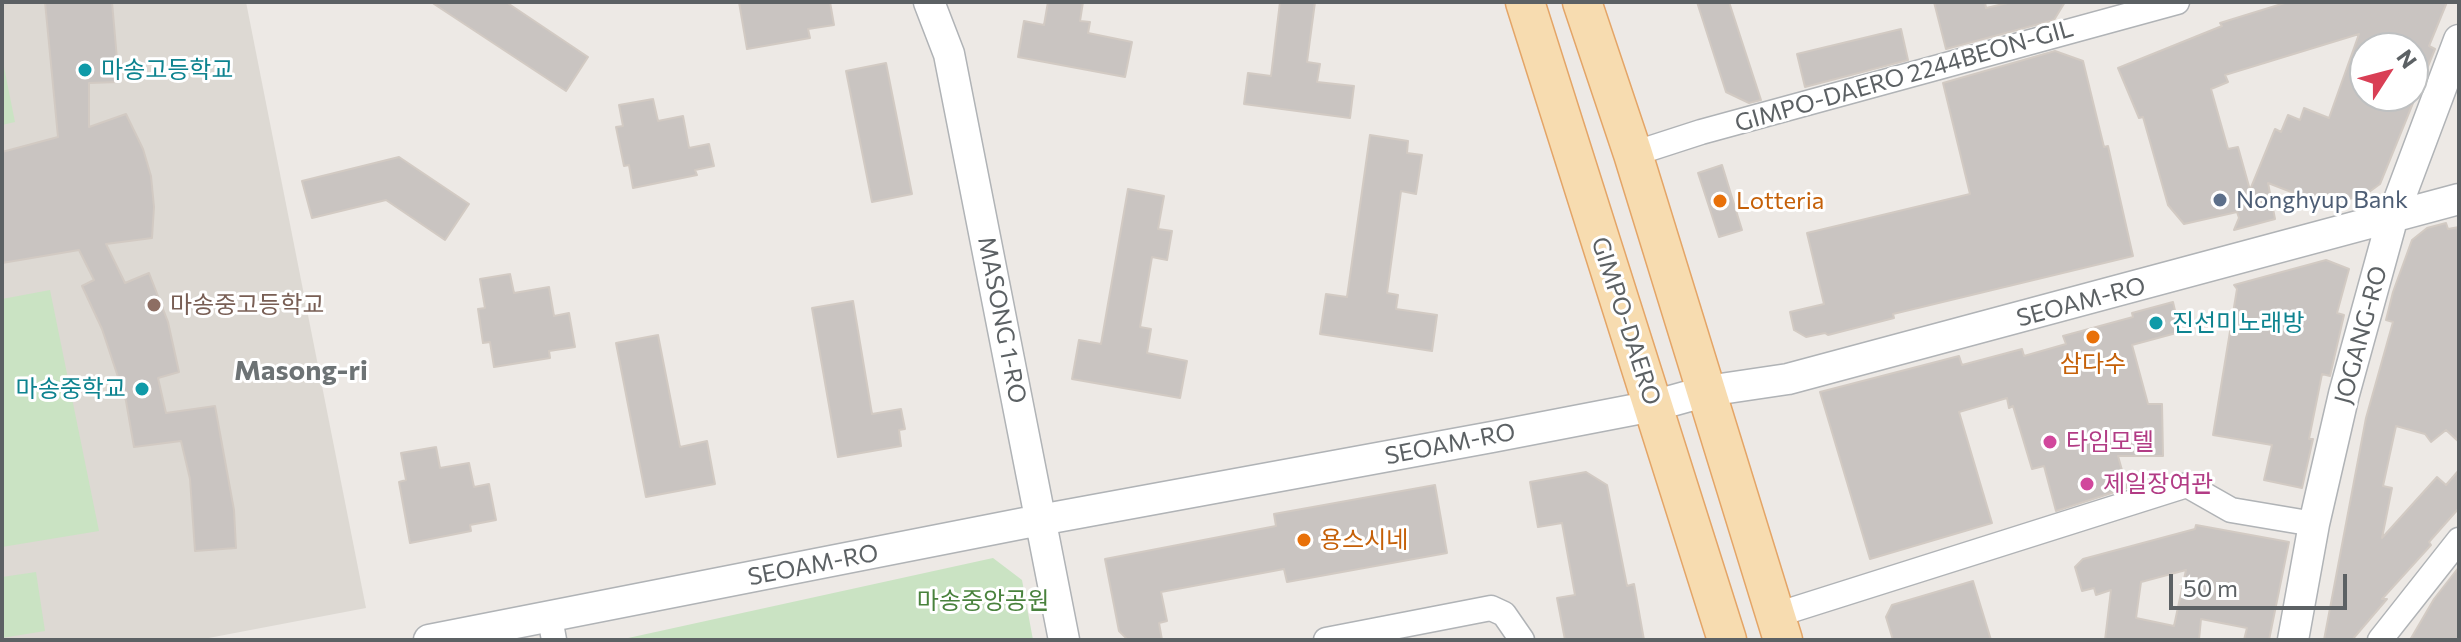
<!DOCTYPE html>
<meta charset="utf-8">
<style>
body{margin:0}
#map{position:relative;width:2461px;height:642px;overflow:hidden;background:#ede9e5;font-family:Commissioner,sans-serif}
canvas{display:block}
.frame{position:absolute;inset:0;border:4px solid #5c6164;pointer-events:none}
.north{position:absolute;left:2349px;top:32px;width:80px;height:80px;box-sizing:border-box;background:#fff;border:2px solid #bec0c1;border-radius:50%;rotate:54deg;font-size:22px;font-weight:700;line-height:32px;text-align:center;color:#5c6164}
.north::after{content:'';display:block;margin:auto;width:28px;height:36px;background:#d93f55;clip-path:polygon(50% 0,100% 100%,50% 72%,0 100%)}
.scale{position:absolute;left:2169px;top:574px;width:178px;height:36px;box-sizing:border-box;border:4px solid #5c6164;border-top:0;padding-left:10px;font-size:24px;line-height:28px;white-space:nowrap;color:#5c6164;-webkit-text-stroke:6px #fff;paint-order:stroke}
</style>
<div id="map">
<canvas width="2461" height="642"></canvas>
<div class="frame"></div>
<div class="north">N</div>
<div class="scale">50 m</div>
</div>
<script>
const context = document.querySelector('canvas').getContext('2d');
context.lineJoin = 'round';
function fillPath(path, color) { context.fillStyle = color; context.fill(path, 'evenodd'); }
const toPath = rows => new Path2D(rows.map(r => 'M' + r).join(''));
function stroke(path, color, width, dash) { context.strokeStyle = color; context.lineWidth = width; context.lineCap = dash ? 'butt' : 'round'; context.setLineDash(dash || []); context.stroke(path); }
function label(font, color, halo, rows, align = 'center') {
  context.font = font + ' Commissioner,"Noto Sans KR",sans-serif'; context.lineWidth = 6; context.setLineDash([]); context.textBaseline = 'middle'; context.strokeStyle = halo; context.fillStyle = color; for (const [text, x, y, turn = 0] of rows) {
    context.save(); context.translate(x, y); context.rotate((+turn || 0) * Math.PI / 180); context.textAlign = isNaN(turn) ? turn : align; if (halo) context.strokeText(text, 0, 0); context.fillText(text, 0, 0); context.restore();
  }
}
fillPath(toPath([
 [2,2,246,2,366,608,198,640,2,640]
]), '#ddd9d3');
fillPath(toPath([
 [2,57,15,122,2,125],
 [50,290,99,531,2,547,2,299],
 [993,558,1022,580,1033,640,619,640],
 [36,572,45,631,2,638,2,577]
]), '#cae3c3');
const building = toPath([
 [45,2,112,2,119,82,89,83,89,127,126,114,143,149,151,176,154,207,152,238,106,244,125,283,149,273,168,322,179,372,158,378,166,413,215,406,234,510,236,548,195,551,190,479,181,441,134,447,126,401,102,329,82,286,94,280,79,250,2,263,2,152,58,137,45,2],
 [431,2,506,2,588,57,566,91,431,2],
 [739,2,830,2,834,25,808,29,810,38,747,49,739,2],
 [1048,2,1083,2,1080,21,1090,22,1088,33,1132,42,1125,77,1018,57,1024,21,1044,25,1048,2],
 [1280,2,1315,2,1307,62,1320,64,1317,82,1354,86,1350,118,1244,104,1248,73,1271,76,1280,2],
 [1697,2,1729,2,1761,100,1749,103,1726,92,1697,2],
 [1934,2,1985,2,1986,8,2012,2,2065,2,2054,20,1946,49,1934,2],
 [2288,2,2447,2,2429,46,2435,49,2380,184,2365,195,2325,205,2268,183,2275,219,2234,230,2239,218,2237,212,2184,224,2168,205,2143,117,2139,118,2118,68,2222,26,2220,23,2288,2],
 [2359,34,2329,118,2304,108,2300,120,2288,115,2281,132,2275,129,2250,190,2238,147,2228,149,2211,89,2228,82,2225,75,2359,34],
 [2365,48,2413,48,2413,96,2365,96,2365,48],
 [1901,29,1908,60,1805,87,1797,54,1901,29],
 [2055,51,2083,61,2104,147,2108,146,2133,256,1893,314,1894,318,1828,335,1825,333,1806,337,1794,330,1790,312,1824,304,1807,233,1970,194,1943,83,2055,51],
 [886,63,912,194,872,202,846,71,886,63],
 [653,99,658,121,683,116,689,148,709,144,714,166,695,170,697,175,633,188,629,165,624,166,616,127,623,126,619,105,653,99],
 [1370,135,1408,141,1407,153,1422,155,1416,194,1401,191,1387,293,1398,295,1396,309,1437,315,1432,351,1320,334,1326,294,1347,297,1370,135],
 [399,157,469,204,445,240,386,200,312,218,302,181,399,157],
 [1722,165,1742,230,1719,237,1698,173,1722,165],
 [1128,189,1164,196,1158,229,1172,231,1167,260,1152,257,1140,327,1151,329,1147,353,1187,361,1180,398,1072,379,1079,340,1101,344,1128,189],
 [2446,223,2448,229,2459,227,2459,442,2446,430,2431,442,2425,434,2396,426,2383,486,2392,488,2382,538,2437,477,2446,485,2459,470,2459,508,2429,542,2431,545,2382,599,2387,599,2352,640,2324,640,2366,418,2393,322,2386,320,2393,292,2412,240,2427,228,2446,223],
 [2326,260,2349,269,2337,313,2344,315,2330,376,2322,374,2309,439,2313,439,2302,488,2264,480,2272,445,2213,435,2237,289,2234,285,2326,260],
 [510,274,514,293,549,287,554,316,569,313,575,347,549,351,550,358,494,367,490,342,483,343,478,309,485,308,480,279,510,274],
 [853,301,872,414,901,409,905,429,899,430,901,446,838,457,812,308,853,301],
 [2173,302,2180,332,2132,345,2148,404,2162,404,2163,456,2118,456,2127,488,2056,511,2044,466,2032,469,2013,406,2009,408,2007,398,1959,412,1992,523,1870,559,1820,392,1959,356,1962,365,2022,349,2024,356,2066,344,2063,336,2133,317,2132,313,2173,302],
 [658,335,680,447,707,441,715,484,646,497,616,343,658,335],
 [436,447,440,468,469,463,474,487,489,484,496,520,470,525,471,531,410,543,399,482,406,480,401,453,436,447],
 [1586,472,1607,485,1627,586,1634,584,1644,640,1565,640,1557,598,1575,595,1562,523,1538,527,1530,482,1586,472],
 [1435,485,1447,553,1287,582,1284,569,1161,592,1167,621,1159,623,1162,640,1128,640,1119,631,1105,559,1276,526,1274,514,1435,485],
 [2196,525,2289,542,2269,640,2244,640,2247,628,2201,619,2199,640,2105,640,2111,590,2096,595,2094,588,2082,591,2075,567,2083,559,2195,529,2196,525],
 [2186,570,2174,626,2136,618,2141,582,2186,570],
 [2459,567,2459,640,2410,640,2434,599,2459,567],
 [1973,581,1991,640,1893,640,1886,617,1892,605,1973,581]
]);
fillPath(building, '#c9c4c1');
stroke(building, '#d2cac3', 2);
const minor = toPath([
 [1633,154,1701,132,2177,2],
 [1776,615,2187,485,2231,510,2314,524],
 [550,618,554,640],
 [1326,640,1491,608,1504,614,1522,640],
 [2380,640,2459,540]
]);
const tertiary = toPath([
 [929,2,949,54,1064,640],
 [429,640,1040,520,1492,437,1653,406,1707,391,1788,379,2459,199],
 [2293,640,2314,524,2344,394,2393,216,2459,40]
]);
const primary = toPath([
 [1525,2,1727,640],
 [1582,2,1633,154,1783,640]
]);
stroke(minor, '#b0b3b6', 27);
stroke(tertiary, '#b0b3b6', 33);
stroke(primary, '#e4a567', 41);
stroke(minor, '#fff', 24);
stroke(tertiary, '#fff', 30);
stroke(primary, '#f7dcb0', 38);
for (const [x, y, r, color] of [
 [85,70,8,"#0f9aa8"],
 [2220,200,8,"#5c6f8a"],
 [1720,201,8,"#e8710a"],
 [154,305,8,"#8d6e63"],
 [2156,323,8,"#0f9aa8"],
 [2093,337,8,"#e8710a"],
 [142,389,8,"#0f9aa8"],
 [2050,442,8,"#d1479c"],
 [2087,484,8,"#d1479c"],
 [1304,540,8,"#e8710a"]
]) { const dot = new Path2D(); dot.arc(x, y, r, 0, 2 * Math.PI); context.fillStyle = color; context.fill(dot); stroke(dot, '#fff', 3); }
label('24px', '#0d838f', '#fff', [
 ["마송고등학교",101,70],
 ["진선미노래방",2172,323],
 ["마송중학교",126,389,"right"]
], 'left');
label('24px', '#5c6164', '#fff', [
 ["GIMPO-DAERO 2244BEON-GIL",1904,76,-16],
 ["SEOAM-RO",2081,302,-15],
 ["MASONG 1-RO",1002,320,79],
 ["GIMPO-DAERO",1626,321,72],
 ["JOGANG-RO",2361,335,-75],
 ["SEOAM-RO",1450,444,-11],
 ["SEOAM-RO",813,565,-11]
]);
label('24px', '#4e5e75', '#fff', [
 ["Nonghyup Bank",2236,200]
], 'left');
label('24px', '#c56008', '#fff', [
 ["Lotteria",1736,201],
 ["삼다수",2093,364,"center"],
 ["용스시네",1320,540]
], 'left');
label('24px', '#785e54', '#fff', [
 ["마송중고등학교",170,305]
], 'left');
label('24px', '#b23c85', '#fff', [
 ["타임모텔",2066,442],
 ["제일장여관",2103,484]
], 'left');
label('24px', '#49823d', '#fff', [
 ["마송중앙공원",983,601]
]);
label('bold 28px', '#6d7375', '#fff', [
 ["Masong-ri",301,371]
]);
</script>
